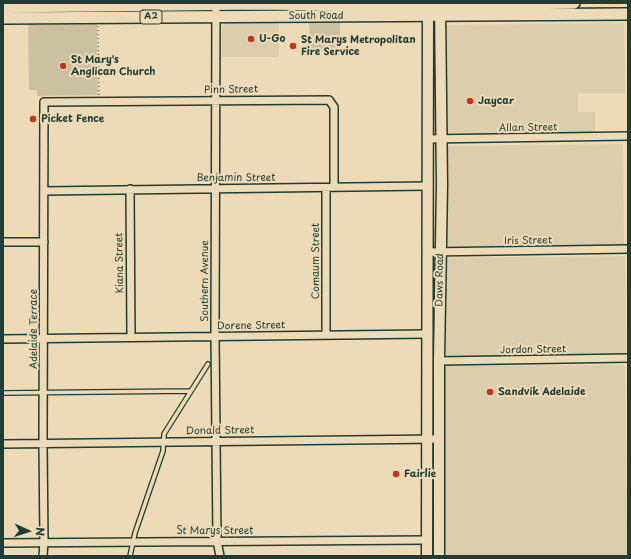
<!DOCTYPE html>
<style>
body{margin:0}
#map{position:relative;width:631px;height:559px;overflow:hidden;background:#eddab7;font-family:"Playpen Sans",sans-serif}
canvas{display:block}
.frame{position:absolute;inset:0;border:4px solid #1f3d34;pointer-events:none}
.north{position:absolute;left:8px;top:511px;width:40px;height:40px;-webkit-text-stroke:3px #eddab7;paint-order:stroke;rotate:93deg;font-size:11px;font-weight:700;line-height:16px;text-align:center;color:#1f3d34}
.north::after{content:'';display:block;margin:auto;width:14px;height:18px;background:#1f3d34;clip-path:polygon(50% 0,100% 100%,50% 72%,0 100%)}
</style>
<div id="map">
<canvas width="631" height="559"></canvas>
<div class="frame"></div>
<div class="north">N</div>
</div>
<script>
const context = document.querySelector('canvas').getContext('2d');
context.lineJoin = 'round';
function fillPath(path, color) { context.fillStyle = color; context.fill(path, 'evenodd'); }
const toPath = rows => new Path2D(rows.map(r => 'M' + r).join(''));
function stroke(path, color, width, dash) { context.strokeStyle = color; context.lineWidth = width; context.lineCap = dash ? 'butt' : 'round'; context.setLineDash(dash || []); context.stroke(path); }
function label(font, color, halo, rows, align = 'center') {
  context.font = font + ' "Playpen Sans",sans-serif'; context.lineWidth = 4; context.setLineDash([]); context.textBaseline = 'middle'; context.strokeStyle = halo; context.fillStyle = color; for (const [text, x, y, turn = 0] of rows) {
    context.save(); context.translate(x, y); context.rotate((+turn || 0) * Math.PI / 180); context.textAlign = isNaN(turn) ? turn : align; if (halo) context.strokeText(text, 0, 0); context.fillText(text, 0, 0); context.restore();
  }
}
fillPath(toPath([
 [225,23,279,23,279,57,222,57,222,27],
 [624,23,625,93,578,93,578,112,595,112,595,134,443,134,443,25],
 [623,144,624,245,447,247,446,146],
 [625,256,626,355,446,357,445,258],
 [625,365,627,556,444,556,443,366]
]), '#dccdac');
fillPath(toPath([
 [309,23,340,23,340,51,310,52],
 [97,24,98,95,37,96,37,90,29,90,28,25]
]), '#cbc1a2');
const service = toPath([
 [3,393,191,391],
 [130,556,135,533,163,451,164,434,208,364]
]);
const minor = toPath([
 [216,5,215,336,217,541,220,556],
 [428,139,628,136],
 [326,188,326,335],
 [130,189,131,337],
 [44,191,428,186],
 [3,242,44,242],
 [428,252,628,249],
 [3,339,427,334],
 [439,361,628,358],
 [3,444,438,439],
 [3,543,427,540],
 [43,556,44,542,43,443,44,102,329,100,334,107,334,187]
]);
const secondary = toPath([
 [427,556,428,7],
 [439,556,439,359,442,185,440,7]
]);
const trunk = toPath([
 [3,7,257,4,420,6,574,3],
 [3,18,628,14]
]);
stroke(service, '#1f3d34', 6);
stroke(minor, '#1f3d34', 10);
stroke(secondary, '#1f3d34', 13);
stroke(trunk, '#1f3d34', 14);
stroke(toPath([
 [98,26,99,95]
]), '#1f3d34', 1, [1, 3]);
stroke(service, '#eddab7', 3.5);
stroke(minor, '#eddab7', 7);
stroke(secondary, '#eddab7', 10);
stroke(trunk, '#eddab7', 11);
for (const [x, y, r, color] of [
 [251,39,4,"#c8321e"],
 [293,46,4,"#c8321e"],
 [63,66,4,"#c8321e"],
 [470,101,4,"#c8321e"],
 [33,119,4,"#c8321e"],
 [490,392,4,"#c8321e"],
 [396,474,4,"#c8321e"]
]) { const dot = new Path2D(); dot.arc(x, y, r, 0, 2 * Math.PI); context.fillStyle = color; context.fill(dot); stroke(dot, '#eddab7', 1.5); }
for (const [x, y, w] of [
 [151,17,22]
]) { const box = new Path2D(); box.roundRect(x - w / 2, y - 7, w, 14, 3); context.fillStyle = '#eddab7'; context.fill(box); stroke(box, '#1f3d34', 1); }
label('bold 9px', '#1f3d34', null, [
 ["A2",151,17]
]);
label('10px', '#1f3d34', '#eddab7', [
 ["South Road",316,16],
 ["Pinn Street",231,90,-1],
 ["Allan Street",528,128,-1],
 ["Benjamin Street",236,178],
 ["Iris Street",528,241,-1],
 ["Comaum Street",316,261,-90],
 ["Kiana Street",120,263,-91],
 ["Daws Road",440,280,-89],
 ["Southern Avenue",205,281,-90],
 ["Dorene Street",251,326,-1],
 ["Adelaide Terrace",34,329,-90],
 ["Jordon Street",533,350,-1],
 ["Donald Street",220,431,-1],
 ["St Marys Street",215,531]
]);
label('bold 10px', '#1f3d34', '#eddab7', [
 ["U-Go",259,39],
 ["St Marys Metropolitan",301,40],
 ["Fire Service",301,52],
 ["St Mary's",71,60],
 ["Anglican Church",71,72],
 ["Jaycar",478,101],
 ["Picket Fence",41,119],
 ["Sandvik Adelaide",498,392],
 ["Fairlie",404,474]
], 'left');
</script>
